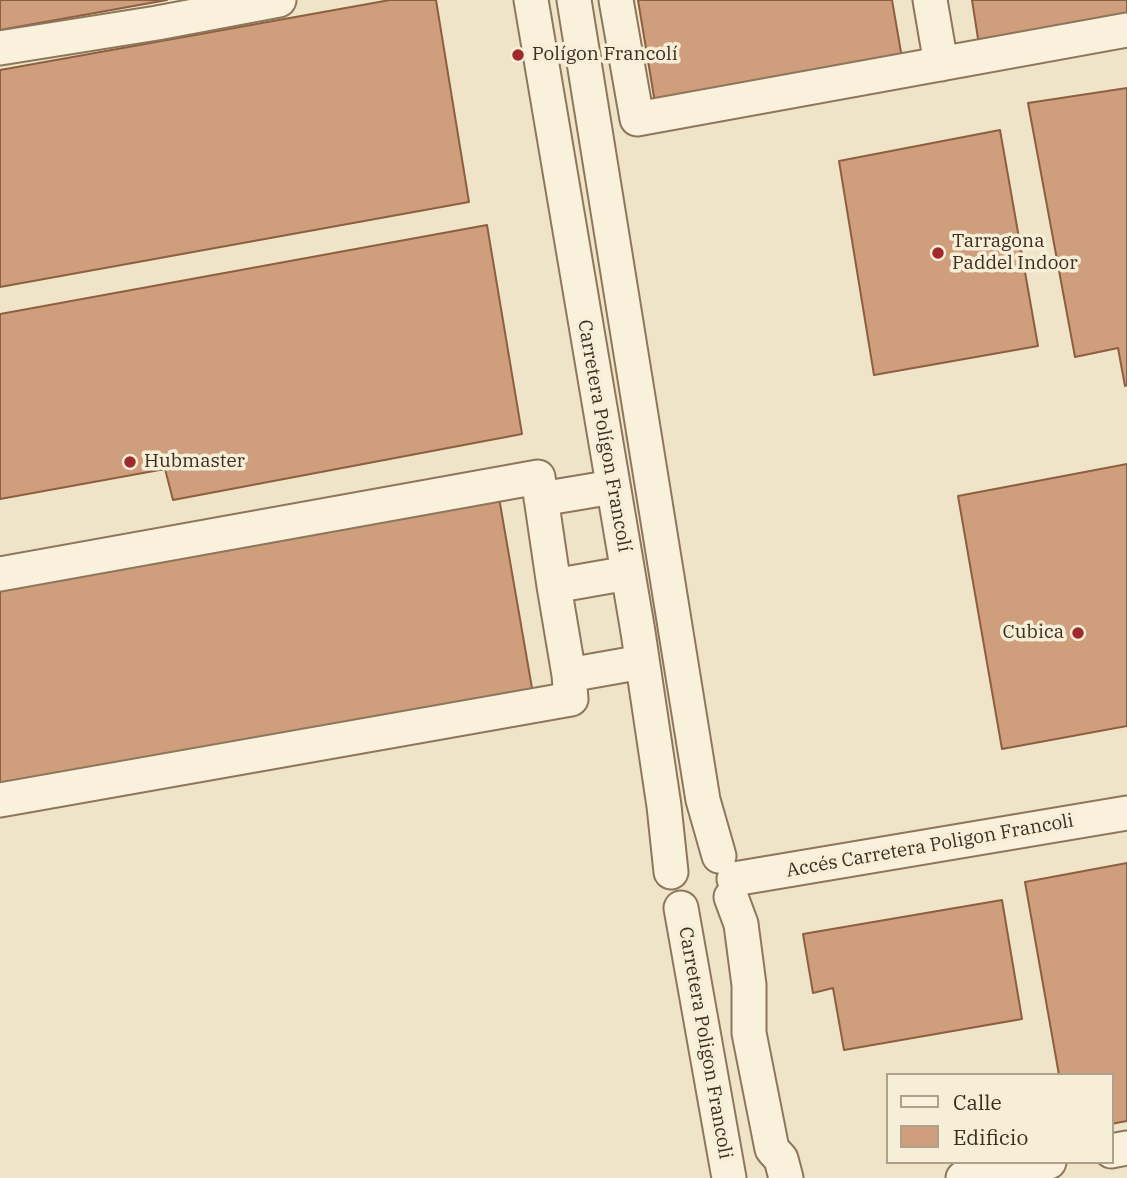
<!DOCTYPE html>
<meta charset="utf-8">
<style>
body{margin:0}
#map{position:relative;width:1127px;height:1178px;overflow:hidden;background:#f0e4c8;font-family:"IBM Plex Serif",serif}
canvas{display:block}
.legend{position:absolute;left:886px;top:1073px;width:228px;height:91px;box-sizing:border-box;background:#f7eed8;border:2px solid #ada18e;margin:0;padding:9px 12px;list-style:none;font-size:21px;color:#3d2e20}
.legend li{display:flex;align-items:center;gap:14px;height:35px}
.legend b{width:35px;border:2px solid #ada18e}
</style>
<div id="map">
<canvas width="1127" height="1178"></canvas>
<ul class="legend">
<li><b style="height:9px;background:#faf1dc"></b>Calle</li>
<li><b style="height:19px;background:#cf9f7d"></b>Edificio</li>
</ul>
</div>
<script>
const context = document.querySelector('canvas').getContext('2d');
context.lineJoin = 'round';
function fillPath(path, color) { context.fillStyle = color; context.fill(path, 'evenodd'); }
const toPath = rows => new Path2D(rows.map(r => 'M' + r).join(''));
function stroke(path, color, width, dash) { context.strokeStyle = color; context.lineWidth = width; context.lineCap = dash ? 'butt' : 'round'; context.setLineDash(dash || []); context.stroke(path); }
function label(font, color, halo, rows, align = 'center') {
  context.font = font + ' "IBM Plex Serif",serif'; context.lineWidth = 7; context.setLineDash([]); context.textBaseline = 'middle'; context.strokeStyle = halo; context.fillStyle = color; for (const [text, x, y, turn = 0] of rows) {
    context.save(); context.translate(x, y); context.rotate((+turn || 0) * Math.PI / 180); context.textAlign = isNaN(turn) ? turn : align; if (halo) context.strokeText(text, 0, 0); context.fillText(text, 0, 0); context.restore();
  }
}
const building = toPath([
 [0,0,167,0,0,30,0,0],
 [390,0,436,0,469,202,0,287,0,70,390,0],
 [638,0,892,0,902,58,655,103,638,0],
 [972,0,1127,0,1127,16,979,45,972,0],
 [1127,88,1127,385,1125,386,1118,348,1075,357,1028,103,1127,88],
 [1000,130,1038,346,874,375,839,161,1000,130],
 [487,225,522,434,173,500,165,469,0,499,0,314,487,225],
 [1127,464,1127,726,1002,749,958,496,1127,464],
 [498,492,533,694,0,793,0,582,498,492],
 [1127,863,1127,1121,1111,1124,1111,1075,1059,1075,1025,882,1127,863],
 [1002,900,1022,1019,844,1050,833,988,813,993,803,934,1002,900]
]);
fillPath(building, '#cf9f7d');
stroke(building, '#8d5f41', 2);
const minor = toPath([
 [531,0,638,632,664,806,671,872],
 [574,0,703,800,719,856],
 [616,0,637,119,1127,30],
 [930,0,941,64],
 [0,48,157,23,279,0],
 [541,499,613,487],
 [0,574,538,477,554,586,628,573],
 [554,586,569,675],
 [0,800,571,699,569,675,642,662],
 [734,879,1127,813],
 [731,897,741,924,749,985,749,1033,772,1149,781,1159,786,1178],
 [681,908,729,1178],
 [1111,1151,1127,1148],
 [963,1178,1049,1162]
]);
stroke(minor, '#8d765c', 37);
stroke(minor, '#faf1dc', 33);
for (const [x, y, r, color] of [
 [518,55,7,"#9e2a2b"],
 [938,253,7,"#9e2a2b"],
 [130,462,7,"#9e2a2b"],
 [1078,633,7,"#9e2a2b"]
]) { const dot = new Path2D(); dot.arc(x, y, r, 0, 2 * Math.PI); context.fillStyle = color; context.fill(dot); stroke(dot, '#f7eed8', 2.5); }
label('19px', '#3d2e20', '#f7eed8', [
 ["Polígon Francolí",532,55],
 ["Tarragona",952,242],
 ["Paddel Indoor",952,264],
 ["Hubmaster",144,462],
 ["Cubica",1064,633,"right"]
], 'left');
label('19px', '#3d2e20', '#f7eed8', [
 ["Carretera Polígon Francolí",604,436,80],
 ["Accés Carretera Poligon Francoli",930,846,-10],
 ["Carretera Poligon Francoli",705,1043,80]
]);
</script>
